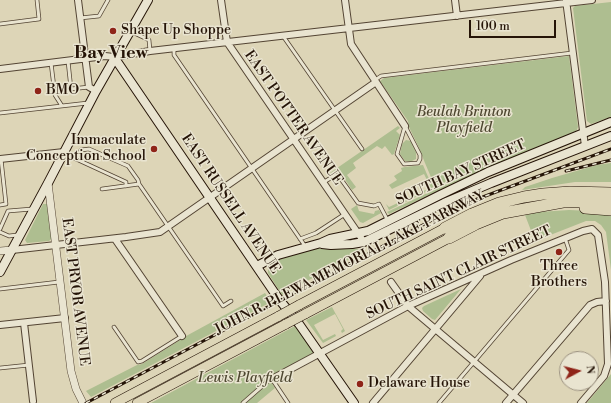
<!DOCTYPE html>
<style>
body{margin:0}
#map{position:relative;width:611px;height:403px;overflow:hidden;background:#ddd5b7;font-family:"Libre Bodoni",serif}
canvas{display:block}
.north{position:absolute;left:559px;top:351px;width:40px;height:40px;box-sizing:border-box;background:#e9e4d0;border:1px solid #9b9180;border-radius:50%;rotate:83deg;font-size:11px;font-weight:700;line-height:16px;text-align:center;color:#251407}
.north::after{content:'';display:block;margin:auto;width:14px;height:18px;background:#8f2418;clip-path:polygon(50% 0,100% 100%,50% 72%,0 100%)}
.scale{position:absolute;left:469px;top:20px;width:87px;height:18px;box-sizing:border-box;border:2px solid #251407;border-top:0;padding-left:5px;font-size:12px;line-height:14px;white-space:nowrap;color:#251407;-webkit-text-stroke:3px #e9e4d0;paint-order:stroke}
</style>
<div id="map">
<canvas width="611" height="403"></canvas>
<div class="north">N</div>
<div class="scale">100 m</div>
</div>
<script>
const context = document.querySelector('canvas').getContext('2d');
context.lineJoin = 'round';
function fillPath(path, color) { context.fillStyle = color; context.fill(path, 'evenodd'); }
const toPath = rows => new Path2D(rows.map(r => 'M' + r).join(''));
function stroke(path, color, width, dash) { context.strokeStyle = color; context.lineWidth = width; context.lineCap = dash ? 'butt' : 'round'; context.setLineDash(dash || []); context.stroke(path); }
function label(font, color, halo, rows, align = 'center') {
  context.font = font + ' "Libre Bodoni",serif'; context.lineWidth = 3; context.setLineDash([]); context.textBaseline = 'middle'; context.strokeStyle = halo; context.fillStyle = color; for (const [text, x, y, turn = 0] of rows) {
    context.save(); context.translate(x, y); context.rotate((+turn || 0) * Math.PI / 180); context.textAlign = isNaN(turn) ? turn : align; if (halo) context.strokeText(text, 0, 0); context.fillText(text, 0, 0); context.restore();
  }
}
fillPath(toPath([
 [611,2,611,117,591,124,587,121,573,8,575,6],
 [569,56,578,127,576,132,467,177,389,214,387,212,436,189,425,163,419,148,409,127,408,121,380,81,384,78],
 [398,126,400,128,396,131,400,135,394,154,392,155,385,146,382,149,377,146,353,163,356,168,347,175,356,187,352,190,340,172,335,171,327,175],
 [406,140,411,141,416,152,416,159,410,162,405,161,400,154,402,144],
 [611,163,611,182,575,182,522,190,525,187,552,178,597,165],
 [423,165,429,179,427,180,424,174,394,188,392,189,389,185,397,180,394,176,402,171,401,168,405,167],
 [427,181,431,181,434,188,389,210,386,204,389,207,430,188],
 [43,204,47,204,52,238,49,241,27,243,25,240],
 [357,205,359,211,374,214,375,211,379,210,381,213,363,223,360,222,351,209],
 [569,210,611,212,611,270,606,232,601,225,595,221,586,221,535,241,525,215,539,212],
 [328,248,354,248,355,249,364,249,366,251,320,274,282,295,268,273,268,266,280,259,316,249],
 [461,289,435,320,432,319,423,311,422,308,424,306],
 [265,293,271,302,91,397,86,391,137,365,142,364,188,335],
 [332,307,345,331,342,333,341,331,343,329,335,314,314,325,323,340,335,334,336,336,323,343,306,320],
 [295,326,315,353,270,376,269,378,275,388,257,403,151,403],
 [611,374,611,403,587,403]
]), '#aebe90');
const service = toPath([
 [80,18,99,16,108,0],
 [0,24,39,19,37,0],
 [132,32,149,40,150,51],
 [283,36,362,149],
 [174,49,174,55,305,246],
 [68,61,71,89,89,87],
 [51,63,55,95,62,106],
 [375,80,381,76,572,53],
 [0,113,88,103],
 [405,126,420,155,420,159,418,163,404,164,397,154,405,126],
 [66,153,76,159],
 [324,182,334,176,338,175,358,203,374,206,379,204,388,221],
 [126,186,126,182,76,159,81,150,89,149,128,166,138,180,139,184],
 [102,189,139,184,223,306,231,301],
 [0,205,6,204,1,159],
 [0,229,8,211,32,209],
 [0,232,9,236,17,235],
 [300,239,316,233,345,214],
 [0,289,59,282],
 [114,327,138,362,142,361,182,336],
 [0,368,29,365],
 [272,379,288,403],
 [243,403,268,381],
 [439,403,569,250,565,238]
]);
const minor = toPath([
 [78,0,89,87,96,91],
 [221,0,227,42,364,242],
 [345,0,351,44,405,126],
 [455,0,457,16],
 [566,0,585,146],
 [0,69,105,56,114,57,150,51,592,0],
 [0,159,64,152],
 [115,239,182,336],
 [12,250,126,237,160,232,376,82],
 [391,282,408,306,523,403],
 [24,323,33,401],
 [0,325,65,318],
 [272,379,408,306,511,260,583,231,592,229,598,235,605,282,608,364,604,376,581,403],
 [373,403,480,276],
 [506,403,590,305,597,302,606,301]
]);
const tertiary = toPath([
 [48,183,71,371,76,389,83,403],
 [0,251,12,250]
]);
const secondary = toPath([
 [114,57,278,298,299,324,354,403],
 [322,244,331,245,352,244,364,242,444,203,491,183,611,136],
 [257,266,278,255,321,243,330,239,368,231,440,195,488,172,611,122],
 [0,272,48,183,96,91,148,0]
]);
const primary = toPath([
 [299,305,445,228],
 [305,314,449,238],
 [115,403,279,316],
 [137,403,286,324]
]);
const motorway = toPath([
 [585,208,611,210],
 [445,228,472,214,499,203,524,197,543,194,570,192,611,193],
 [449,238,476,224,503,213,563,202,611,201]
]);
stroke(service, '#534433', 4.5);
stroke(minor, '#534433', 8);
stroke(tertiary, '#534433', 8);
stroke(secondary, '#251407', 10);
stroke(primary, '#251407', 10);
stroke(motorway, '#251407', 12);
stroke(service, '#e9e4d0', 3);
stroke(minor, '#e9e4d0', 6);
stroke(tertiary, '#e9e4d0', 7);
stroke(secondary, '#e9e4d0', 8);
stroke(primary, '#ddd5b7', 9);
stroke(motorway, '#ddd5b7', 11);
const rail = toPath([
 [566,171,611,160],
 [86,403,434,219,464,204,611,149]
]);
stroke(rail, '#251407', 3);
stroke(rail, '#e9e4d0', 1.5, [4.5]);
const primaryBridge = toPath([
 [279,316,299,305],
 [286,324,305,314]
]);
stroke(primaryBridge, '#251407', 10, []);
stroke(primaryBridge, '#ddd5b7', 9);
for (const [x, y, r, color] of [
 [113,31,4,"#8f2418"],
 [38,91,4,"#8f2418"],
 [154,149,4,"#8f2418"],
 [559,252,4,"#8f2418"],
 [360,384,4,"#8f2418"]
]) { const dot = new Path2D(); dot.arc(x, y, r, 0, 2 * Math.PI); context.fillStyle = color; context.fill(dot); stroke(dot, '#e9e4d0', 1.5); }
label('14px', '#251407', '#e9e4d0', [
 ["Shape Up Shoppe",121,31],
 ["BMO",46,91],
 ["Immaculate",146,141,"right"],
 ["Conception School",146,157,"right"],
 ["Three",559,267,"center"],
 ["Brothers",559,283,"center"],
 ["Delaware House",368,384]
], 'left');
label('italic 14px', '#4e4730', '#e9e4d0', [
 ["Beulah Brinton",464,113],
 ["Playfield",464,129],
 ["Lewis Playfield",245,379]
]);
label('14px', '#251407', '#e9e4d0', [
 ["EAST POTTER AVENUE",293,118,55],
 ["SOUTH BAY STREET",461,173,-24],
 ["EAST RUSSELL AVENUE",230,204,56],
 ["JOHN R. PLEWA MEMORIAL LAKE PARKWAY",350,263,-27],
 ["SOUTH SAINT CLAIR STREET",459,273,-25],
 ["EAST PRYOR AVENUE",75,292,83]
]);
label('bold 18px', '#251407', '#e9e4d0', [
 ["Bay View",111,54]
]);
</script>
